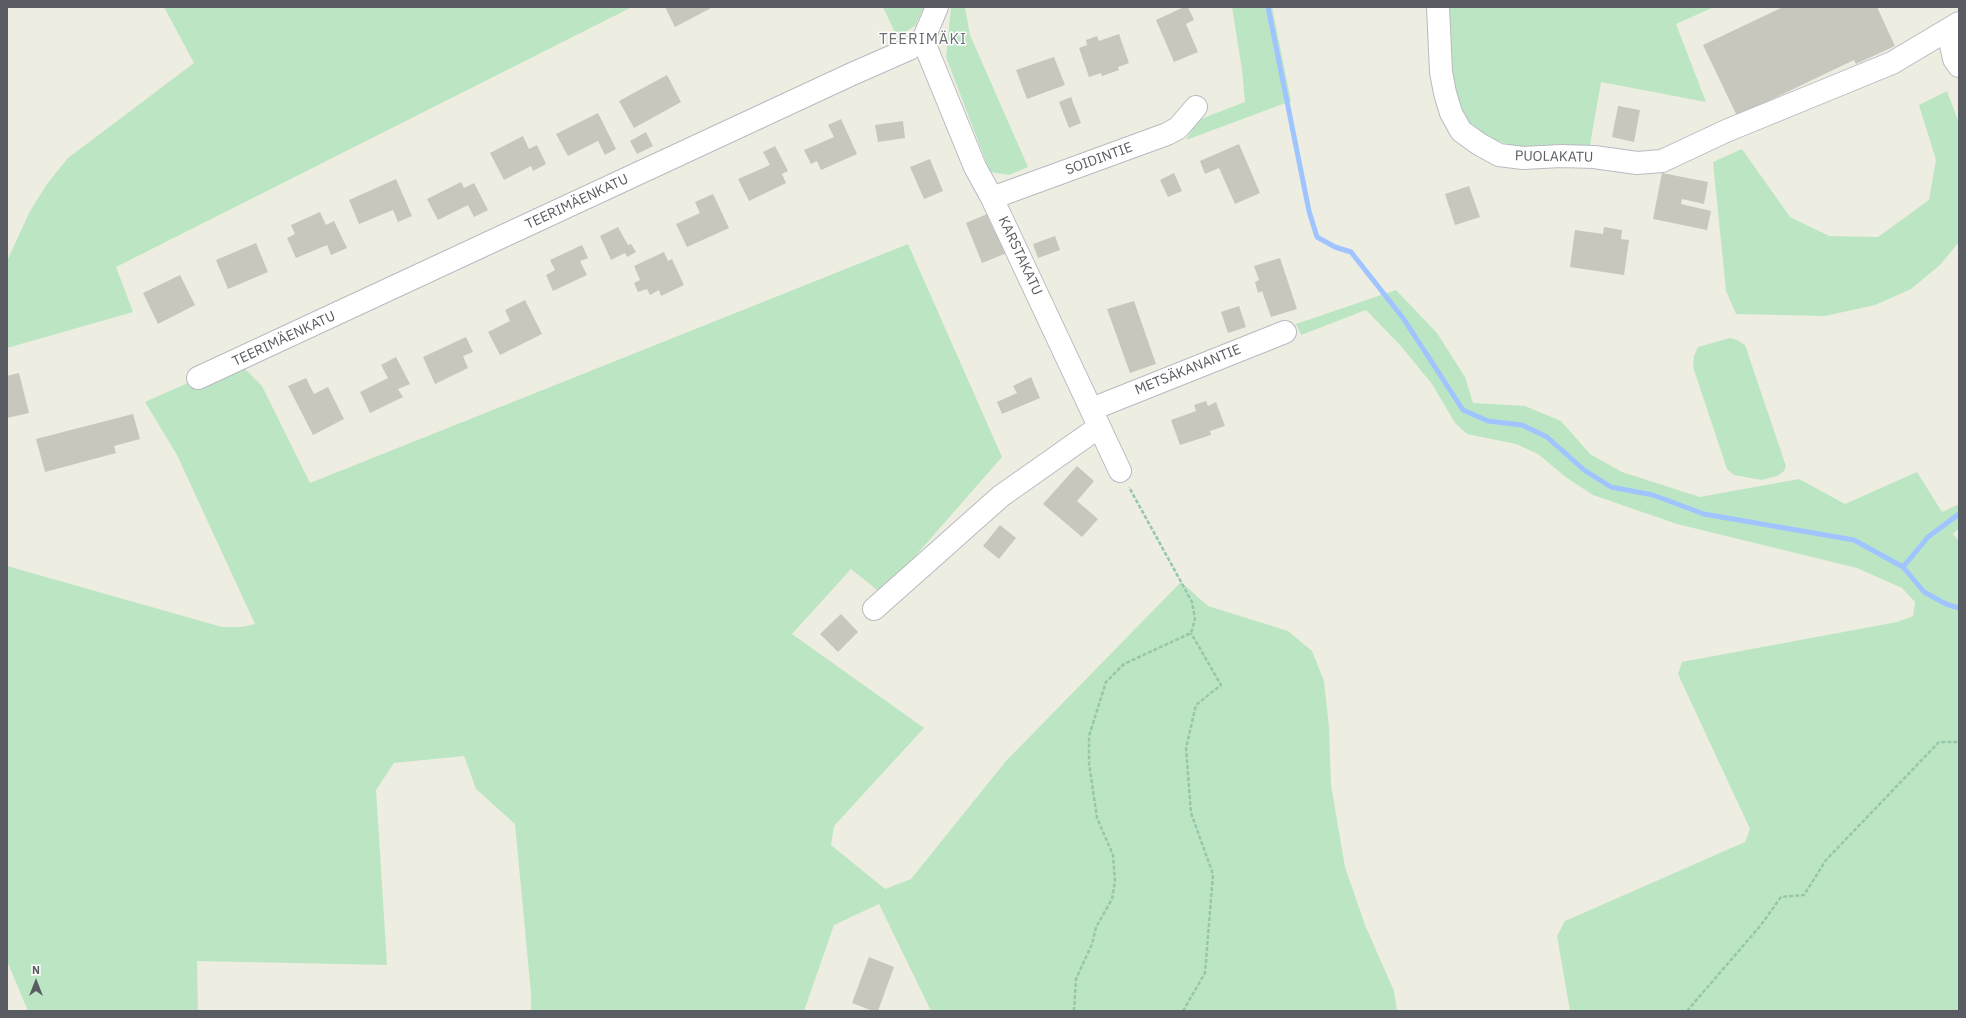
<!DOCTYPE html>
<meta charset="utf-8">
<style>
body{margin:0}
#map{position:relative;width:1966px;height:1018px;overflow:hidden;background:#edede1;font-family:"IBM Plex Sans",sans-serif}
canvas{display:block}
.frame{position:absolute;inset:0;border:8px solid #595c62;pointer-events:none}
.north{position:absolute;left:16px;top:962px;width:40px;height:40px;-webkit-text-stroke:3px #fff;paint-order:stroke;rotate:0deg;font-size:11px;font-weight:700;line-height:16px;text-align:center;color:#595c62}
.north::after{content:'';display:block;margin:auto;width:14px;height:18px;background:#595c62;clip-path:polygon(50% 0,100% 100%,50% 72%,0 100%)}
</style>
<div id="map">
<canvas width="1966" height="1018"></canvas>
<div class="frame"></div>
<div class="north">N</div>
</div>
<script>
const context = document.querySelector('canvas').getContext('2d');
context.lineJoin = 'round';
function fillPath(path, color) { context.fillStyle = color; context.fill(path, 'evenodd'); }
const toPath = rows => new Path2D(rows.map(r => 'M' + r).join(''));
function stroke(path, color, width, dash) { context.strokeStyle = color; context.lineWidth = width; context.lineCap = dash ? 'butt' : 'round'; context.setLineDash(dash || []); context.stroke(path); }
function label(font, color, halo, rows, align = 'center') {
  context.font = font + ' "IBM Plex Sans",sans-serif'; context.lineWidth = 3; context.setLineDash([]); context.textBaseline = 'middle'; context.strokeStyle = halo; context.fillStyle = color; for (const [text, x, y, turn = 0] of rows) {
    context.save(); context.translate(x, y); context.rotate((+turn || 0) * Math.PI / 180); context.textAlign = isNaN(turn) ? turn : align; if (halo) context.strokeText(text, 0, 0); context.fillText(text, 0, 0); context.restore();
  }
}
fillPath(toPath([
 [164,7,632,7,116,267,133,312,7,348,7,261,30,211,47,184,68,158,194,63],
 [883,7,924,7,915,26,897,37],
 [951,7,965,7,970,35,1028,167,1009,175,990,172,946,57],
 [1232,7,1272,7,1291,101,1186,140,1198,120,1245,102,1242,70],
 [1447,7,1714,7,1676,24,1706,102,1601,82,1589,150,1520,148,1494,140,1474,131,1465,121,1457,105,1447,57],
 [1947,91,1959,123,1959,242,1940,265,1911,289,1875,305,1825,316,1736,314,1726,291,1713,162,1742,149,1790,217,1829,236,1878,237,1929,200,1936,160,1919,105],
 [908,244,1002,457,882,594,851,569,792,634,924,728,834,826,831,845,885,889,911,879,1006,761,1181,582,1208,606,1288,631,1312,651,1324,681,1329,728,1331,785,1345,867,1365,925,1394,991,1397,1011,931,1011,879,904,834,925,804,1011,531,1011,531,994,515,824,476,789,464,756,394,763,376,790,387,965,197,961,198,1011,28,1011,7,961,7,566,222,627,242,627,255,624,177,455,145,402,237,361,262,386,310,483],
 [1396,290,1437,333,1465,377,1473,403,1525,406,1561,421,1590,454,1622,472,1700,497,1799,479,1845,504,1917,472,1942,512,1959,504,1959,528,1953,534,1959,541,1959,1011,1570,1011,1557,936,1565,921,1745,842,1750,829,1678,674,1682,662,1897,622,1913,616,1915,602,1902,588,1857,568,1677,524,1593,495,1567,478,1538,454,1516,444,1467,434,1455,423,1432,384,1400,345,1366,310,1301,335,1296,324],
 [1730,338,1737,340,1745,345,1786,466,1784,471,1777,476,1762,480,1734,475,1727,469,1693,367,1694,356,1698,347]
]), '#bce6c3');
stroke(toPath([
 [1268,7,1309,211,1317,237,1335,247,1351,252,1403,318,1463,410,1488,421,1522,425,1547,437,1584,470,1611,487,1653,495,1704,514,1854,540,1903,567,1924,592,1946,604,1959,608],
 [1903,567,1928,537,1959,514]
]), '#9fc4ff', 5);
fillPath(toPath([
 [665,7,710,7,711,8,675,27],
 [1184,7,1188,7,1194,20,1186,24,1198,52,1174,62,1156,20],
 [1783,7,1877,7,1895,46,1856,64,1854,60,1737,116,1703,45],
 [1119,34,1129,63,1118,67,1119,70,1102,76,1101,73,1089,77,1079,48,1087,45,1086,40,1097,36,1099,41],
 [1054,57,1065,85,1027,99,1016,70],
 [667,75,681,102,634,128,619,101],
 [1071,97,1081,123,1069,128,1059,102],
 [1618,106,1640,110,1634,142,1612,137],
 [598,113,616,149,605,155,598,141,568,156,556,134],
 [841,119,857,154,821,170,817,161,811,164,804,150,834,137,828,125],
 [903,121,905,138,878,142,875,125],
 [646,132,653,146,637,154,630,141],
 [523,136,529,149,537,145,546,164,533,171,531,166,504,180,490,153],
 [1239,144,1260,193,1235,204,1219,168,1205,174,1200,161],
 [775,146,788,171,782,174,786,183,749,201,738,179,770,165,763,152],
 [930,159,943,191,924,199,910,167],
 [1174,173,1182,191,1168,197,1160,180],
 [1662,173,1708,182,1704,204,1682,199,1681,204,1711,211,1707,230,1653,219],
 [396,179,412,216,398,222,393,210,359,224,349,200],
 [461,182,464,188,474,183,488,210,474,217,468,205,438,220,427,199],
 [1469,186,1480,217,1455,225,1445,194],
 [713,194,729,228,687,247,676,224,700,213,695,202],
 [320,212,326,225,334,221,347,248,331,255,327,245,296,258,287,238,295,234,291,225],
 [987,214,995,233,998,231,1007,253,982,263,966,223],
 [618,227,628,245,631,244,636,252,627,257,625,253,611,260,600,236],
 [1604,227,1622,230,1621,239,1629,240,1624,275,1570,267,1575,230,1603,234],
 [1055,236,1060,250,1038,258,1033,244],
 [256,243,268,272,228,289,216,260],
 [582,245,588,258,580,261,587,275,553,291,546,275,555,270,550,260],
 [664,252,668,261,672,259,684,285,661,296,659,290,650,295,647,289,638,292,634,283,640,280,634,266],
 [1280,258,1297,309,1271,317,1262,291,1258,293,1255,282,1259,280,1254,266],
 [180,275,195,305,158,324,143,293],
 [525,300,542,334,500,355,488,332,510,321,505,310],
 [1134,301,1156,364,1130,373,1107,309],
 [1239,306,1246,327,1228,333,1221,312],
 [466,337,473,352,463,356,468,368,435,384,423,357],
 [396,357,410,384,398,389,403,397,370,413,360,392,388,378,381,365],
 [19,373,29,413,7,418,7,376],
 [1031,377,1040,398,1002,414,997,402,1017,393,1013,386],
 [306,378,314,394,328,387,344,419,313,435,288,386],
 [1206,401,1208,406,1216,402,1225,426,1210,431,1211,435,1180,445,1171,420,1196,411,1194,405],
 [133,414,140,439,114,446,116,453,45,472,36,439],
 [1077,466,1094,481,1077,501,1098,519,1082,537,1043,504],
 [1000,525,1016,538,999,559,983,546],
 [841,614,858,632,838,652,820,634],
 [869,957,894,967,878,1011,873,1011,852,1003]
]), '#c8c7be');
const minor = toPath([
 [1438,7,1441,72,1445,93,1451,113,1461,131,1479,144,1499,155,1523,158,1561,156,1594,157,1637,163,1662,161,1726,131,1892,63,1959,23],
 [1948,30,1954,59,1959,66],
 [923,40,975,167,992,198,1120,471],
 [992,198,1167,134,1178,128,1196,107],
 [198,378,852,74,909,49,923,40,937,7],
 [1092,409,1285,332],
 [874,609,1001,496,1099,427]
]);
stroke(minor, '#b9bac0', 24);
stroke(toPath([
 [1074,1011,1076,979,1092,944,1096,927,1112,899,1115,881,1113,855,1097,818,1089,763,1089,736,1106,682,1124,664,1191,633,1195,619,1192,602,1129,487],
 [1183,1011,1205,973,1213,874,1191,813,1186,748,1196,705,1221,685,1191,633],
 [1687,1011,1761,925,1781,897,1804,895,1826,860,1939,742,1959,742]
]), '#95c7ac', 2.5, [4, 2]);
stroke(minor, '#fff', 22);
label('14px', '#595c62', '#fff', [
 ["PUOLAKATU",1554,157,1],
 ["SOIDINTIE",1099,159,-20],
 ["TEERIMÄENKATU",577,202,-25],
 ["KARSTAKATU",1020,256,65],
 ["TEERIMÄENKATU",284,339,-25],
 ["METSÄKANANTIE",1188,370,-22]
]);
context.letterSpacing = '1px';
label('15px', '#6a6e74', '#fff', [
 ["TEERIMÄKI",923,40]
]);
context.letterSpacing = '0px';
</script>
